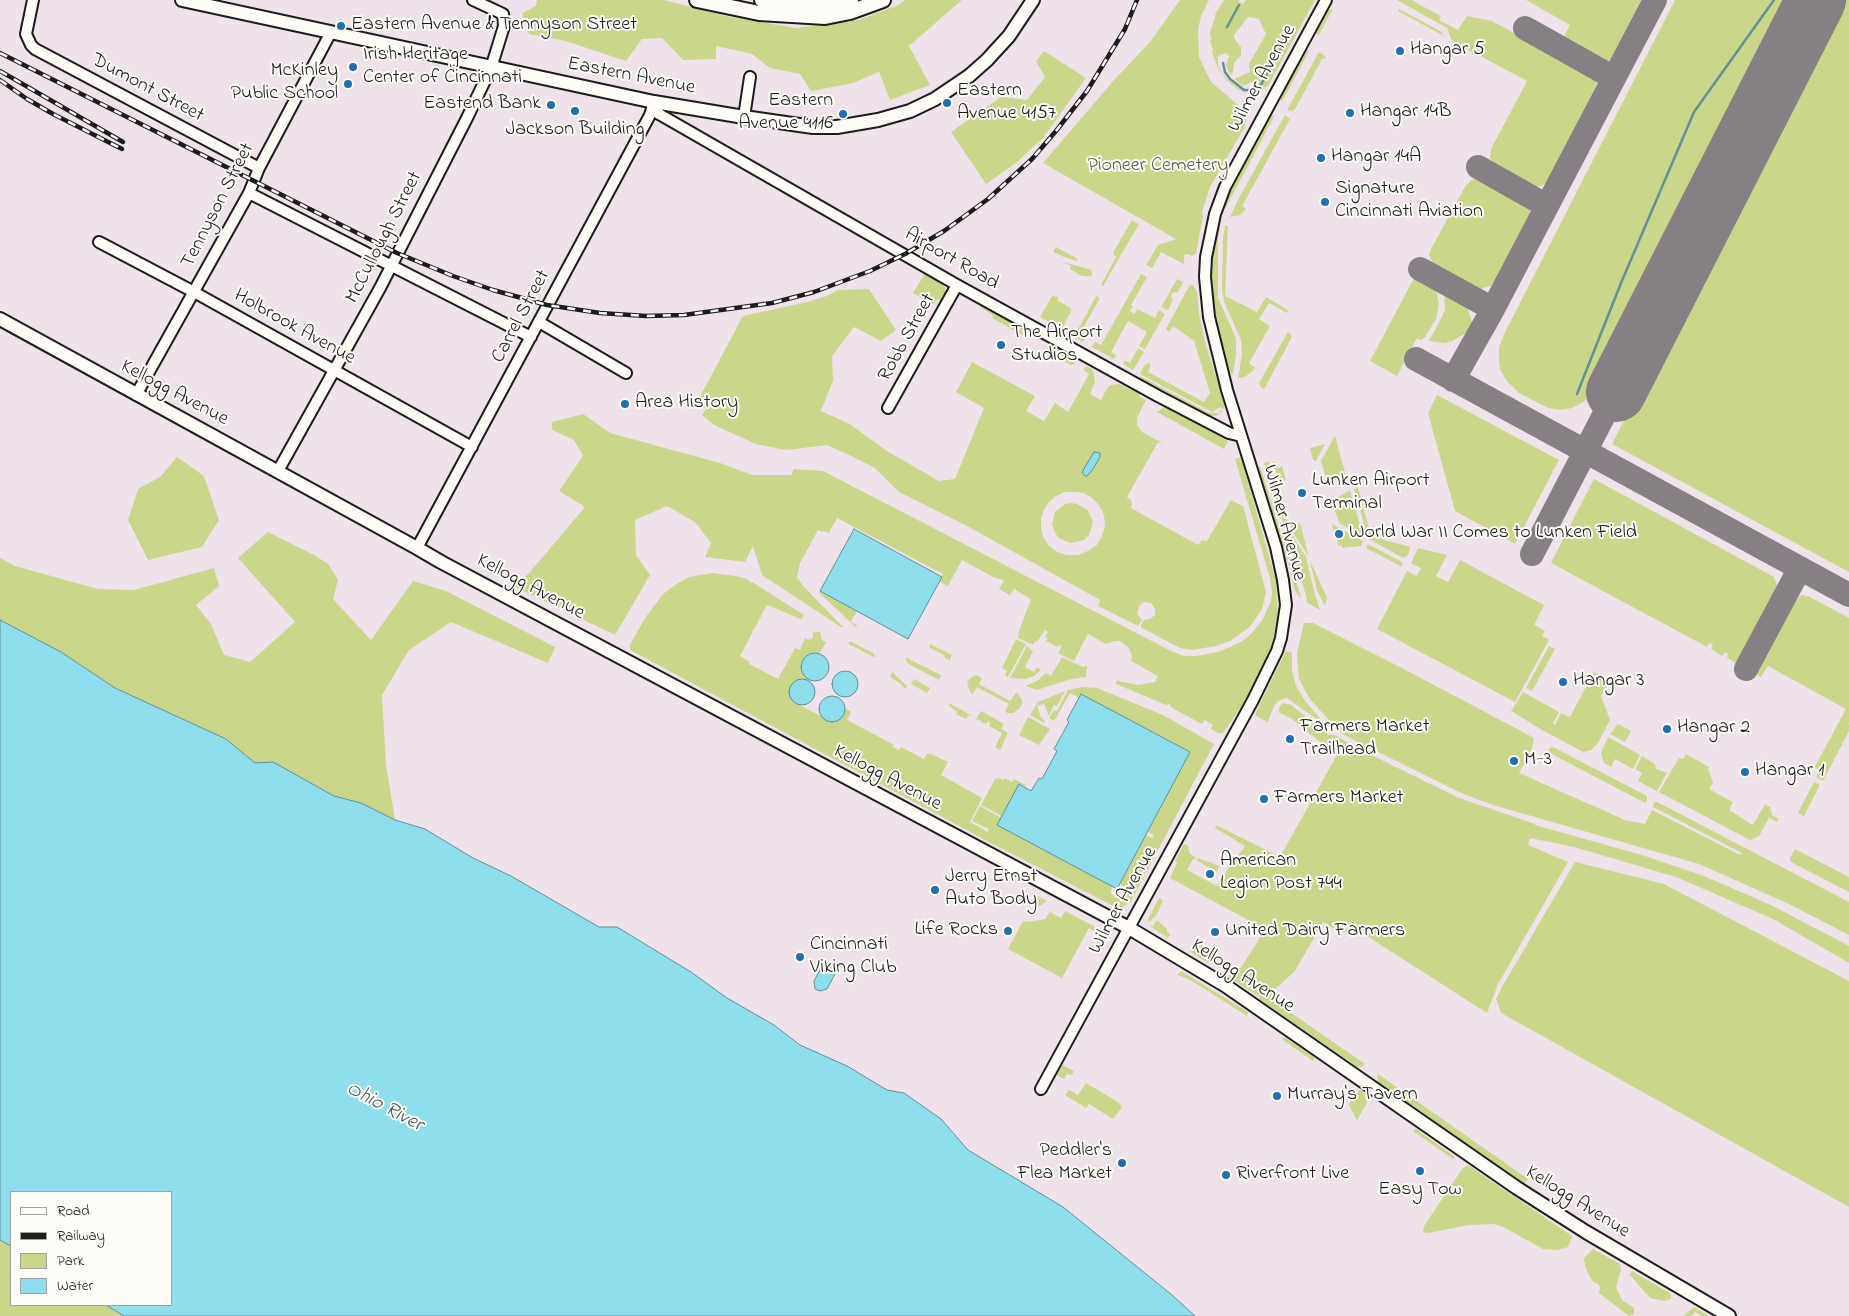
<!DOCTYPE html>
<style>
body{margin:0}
#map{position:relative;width:1849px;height:1316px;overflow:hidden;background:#efe2ea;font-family:"Indie Flower",sans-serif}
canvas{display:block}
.legend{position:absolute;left:10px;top:1191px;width:162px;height:115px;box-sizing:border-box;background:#fdfcf7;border:1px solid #a3a29f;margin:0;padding:6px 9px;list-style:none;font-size:15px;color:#1c1c1c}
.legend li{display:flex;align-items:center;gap:10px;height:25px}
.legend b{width:25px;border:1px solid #a3a29f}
</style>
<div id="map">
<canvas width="1849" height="1316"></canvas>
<ul class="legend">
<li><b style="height:6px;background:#fdfcf7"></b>Road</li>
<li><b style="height:6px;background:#1c1c1c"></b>Railway</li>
<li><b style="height:14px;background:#cad78b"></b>Park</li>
<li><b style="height:14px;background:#8fdeed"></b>Water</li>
</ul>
</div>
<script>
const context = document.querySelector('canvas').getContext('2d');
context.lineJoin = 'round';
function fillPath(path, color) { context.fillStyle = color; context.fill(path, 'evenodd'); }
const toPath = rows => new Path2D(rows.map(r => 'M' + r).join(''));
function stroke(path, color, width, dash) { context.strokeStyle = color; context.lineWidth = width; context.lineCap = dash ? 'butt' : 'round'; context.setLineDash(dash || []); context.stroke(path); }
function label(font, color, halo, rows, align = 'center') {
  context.font = font + ' "Indie Flower",sans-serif'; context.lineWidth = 4; context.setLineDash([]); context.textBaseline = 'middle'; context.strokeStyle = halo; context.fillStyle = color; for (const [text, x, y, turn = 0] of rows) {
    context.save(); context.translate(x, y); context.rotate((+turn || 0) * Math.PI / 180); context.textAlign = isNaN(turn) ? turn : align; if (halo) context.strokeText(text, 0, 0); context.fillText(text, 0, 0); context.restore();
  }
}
fillPath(toPath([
 [537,0,664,0,730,17,796,28,859,20,898,5,905,0,962,0,909,46,930,85,890,100,879,72,853,83,811,91,800,74,770,68,752,54,716,46,716,59,683,60,662,38,642,39,626,61,566,41,529,34,522,13,536,6],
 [1180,0,1209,0,1201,16,1198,30,1199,57,1211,82,1244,110,1246,122,1244,128,1210,187,1202,212,1203,216,1196,253,1192,256,1188,254,1184,255,1184,264,1161,252,1152,268,1146,265,1158,245,1176,239,1043,163,1114,80,1150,42],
 [1224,0,1239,0,1238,1,1243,4,1246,0,1315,0,1268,86,1260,89,1249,90,1254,89,1259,83,1257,79,1243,86,1234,79,1250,72,1249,64,1266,34,1259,19,1248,17,1234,35,1235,40,1241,47,1241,55,1234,63,1233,72,1230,75,1226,65,1229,56,1226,53,1218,56,1218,64,1222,73,1228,80,1247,94,1236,88,1227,81,1217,66,1212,52,1213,50,1210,40,1212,39,1210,36,1211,28,1213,27,1212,26,1216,13],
 [1397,0,1411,0,1441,16,1439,20,1458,30,1467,16,1492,21,1594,76,1597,84,1548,182,1541,186,1534,187,1495,166,1490,158,1491,149,1527,81,1452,41,1447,28],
 [1526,0,1641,0,1610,60,1603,63,1529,22,1529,17,1564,36,1570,25],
 [1675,0,1793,0,1593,393,1585,401,1572,408,1560,410,1548,408,1519,393,1506,380,1500,369,1499,361,1499,348,1503,336],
 [1838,0,1849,0,1849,572,1612,444],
 [1333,9,1318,36,1316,32,1328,10],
 [1399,9,1440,31,1444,36,1398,11],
 [1044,51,1086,78,1043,138,1016,163,986,184,951,132,1001,97,1027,100,1045,77,1036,61],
 [1309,51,1282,102,1280,98,1305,52],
 [1319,52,1327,58,1322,59,1295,109,1292,111,1287,110],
 [1270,115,1275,115,1225,209,1224,206,1231,189],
 [1285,115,1290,119,1242,206,1246,209,1240,215,1230,217,1239,198],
 [1473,179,1485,180,1511,194,1525,203,1530,210,1530,217,1496,284,1477,290,1438,269,1433,264,1429,255,1431,249,1466,185],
 [1132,220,1139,224,1103,286,1101,285,1116,257,1113,253],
 [1225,225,1228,226,1225,296,1257,312,1266,297,1288,310,1287,313,1269,303,1259,319,1270,326,1249,363,1256,368,1245,377,1238,378,1242,354,1241,340,1225,304,1222,290,1223,239],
 [1220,226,1218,240,1218,298,1236,338,1236,354,1233,375,1229,372,1219,339,1212,293,1214,293,1214,291,1212,290,1211,278,1213,250,1218,227],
 [1056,247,1078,259,1078,260,1076,261,1064,257,1053,252],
 [1063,262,1089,269,1092,271,1092,276,1082,276,1070,269,1071,266],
 [926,272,941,281,945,288,946,292,940,301,937,299,934,304,913,293],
 [1141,274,1147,277,1131,305,1133,306,1130,311,1134,314,1138,309,1155,318,1159,310,1165,314,1145,349,1139,346,1147,332,1128,321,1111,352,1116,355,1114,359,1092,347,1095,342,1101,345],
 [1414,278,1436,290,1439,304,1436,319,1425,337,1421,340,1417,338,1397,376,1370,361],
 [1177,279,1183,282,1178,292,1172,293,1171,298,1173,300,1168,310,1161,307],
 [1193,285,1197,292,1199,314,1205,342,1225,405,1223,409,1220,407,1212,412,1140,374,1144,366,1148,363,1151,365,1148,372,1204,402,1210,393,1194,341,1173,326,1169,332,1166,329,1189,286],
 [869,289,896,330,881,341,854,327,832,356,833,381,821,411,848,423,887,451,939,481,955,479,984,408,956,392,972,362,1035,396,1026,411,1044,421,1055,403,1068,412,1089,374,1083,370,1086,366,1093,370,1095,382,1090,394,1101,400,1107,388,1111,385,1120,384,1131,390,1133,387,1140,391,1139,396,1146,400,1137,418,1137,425,1142,432,1164,444,1158,442,1127,497,1132,501,1131,508,1198,545,1202,540,1207,541,1231,500,1243,506,1266,592,1262,609,1250,627,1230,641,1216,646,1192,650,1180,648,1140,627,1144,620,1150,619,1155,615,1155,609,1151,603,1143,602,1139,606,1137,614,1142,620,1138,626,1098,606,1100,600,969,527,899,492,875,468,849,455,827,445,786,450,756,444,714,425,702,415,706,409,696,404,743,316,807,302,827,296,838,290],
 [1065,492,1075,492,1084,493,1092,498,1099,505,1104,515,1105,526,1102,536,1097,545,1088,551,1078,555,1067,555,1057,552,1049,546,1043,537,1041,528,1041,518,1044,509,1049,502,1056,496],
 [1444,294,1467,306,1473,325,1468,332,1452,341,1444,343,1429,341,1442,317,1445,309],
 [1052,296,1058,297,1057,300,1072,309,1063,327,1064,328,1062,330,1040,317],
 [1096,296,1100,298,1080,334,1086,337,1083,342,1074,337],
 [982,305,1021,327,1023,333,1022,335,992,318,993,315,980,307],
 [1288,332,1292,337,1264,389,1261,387,1259,383],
 [1052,344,1072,355,1075,363,1071,365,1048,352,1047,348],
 [1138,348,1144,352,1133,370,1123,364,1125,360,1130,363],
 [1140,376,1209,413,1219,413,1220,410,1222,411,1218,415,1211,417,1200,413,1140,380],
 [1437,395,1559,460,1515,544,1455,511,1428,413],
 [1163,408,1171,408,1228,441,1224,449,1157,412],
 [583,414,610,433,720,463,752,475,791,475,794,469,823,471,1171,651,1184,656,1196,656,1218,652,1241,642,1251,634,1263,619,1271,601,1272,593,1270,578,1235,459,1241,457,1276,581,1278,617,1270,654,1247,699,1223,733,1218,733,1211,729,1213,725,1204,720,1202,724,1172,708,1169,704,1166,705,1116,684,1116,681,1118,681,1138,685,1155,682,1158,676,1131,661,1132,656,1129,648,1120,641,1115,641,1106,644,1088,634,1074,661,1058,653,1062,646,1059,645,1057,647,1046,641,1047,638,1045,637,1048,632,1045,630,1037,642,1035,641,1034,644,1031,644,1018,638,1019,635,1018,634,1031,599,1014,589,1010,595,999,589,1004,580,995,578,962,560,948,586,939,581,943,574,837,518,829,533,824,531,823,532,818,530,800,563,797,577,804,587,843,627,841,627,762,575,753,546,745,562,705,557,711,543,695,522,667,506,635,520,636,555,650,575,615,635,515,587,530,572,585,507,559,491,583,456,574,440,552,430,552,422],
 [1335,436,1347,480,1327,480,1321,461],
 [1325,444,1316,461,1313,460,1310,448],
 [177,457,204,476,219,520,202,547,148,560,128,520,138,489,160,477],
 [1269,461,1290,531,1306,557,1314,591,1320,610,1306,602,1307,598,1264,463],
 [1273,462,1276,462,1278,468,1282,466,1286,480,1279,482],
 [1260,466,1301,597,1301,599,1294,589,1291,572,1258,468],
 [1594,479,1774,577,1777,585,1777,592,1738,664,1727,658,1728,654,1725,652,1722,656,1711,649,1713,645,1709,643,1707,647,1551,563],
 [1358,488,1371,535,1368,538,1354,489],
 [1350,490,1363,536,1363,537,1339,523,1332,501],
 [1071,503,1077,504,1088,510,1093,522,1089,535,1084,540,1071,543,1058,538,1052,525,1055,512,1065,504],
 [1300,523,1309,557,1294,534,1291,526],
 [1332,524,1363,541,1361,546,1342,548,1341,545,1338,546,1337,541,1342,533,1338,531,1335,536],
 [268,532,314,555,328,564,338,580,333,599,371,640,413,581,446,591,555,647,548,663,451,622,409,650,382,695,386,765,395,820,361,803,334,796,273,762,255,763,226,739,115,688,61,652,0,620,0,558,15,566,98,589,134,590,214,568,219,586,196,605,211,624,224,655,250,662,295,622,238,558],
 [1374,537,1410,547,1408,555,1403,558,1369,539],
 [1368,544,1402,562,1402,567,1366,548],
 [1418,548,1447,555,1436,576,1448,582,1460,560,1544,605,1534,625,1545,631,1542,636,1549,640,1515,702,1377,629,1407,571,1417,576,1421,568,1411,563],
 [1310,561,1327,597,1325,606,1317,590],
 [712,573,736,576,747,579,751,583,752,582,804,615,801,619,767,605,740,656,750,662,749,664,778,679,795,648,800,650,805,638,808,640,813,638,813,632,820,632,822,640,826,642,819,654,808,655,802,661,801,666,808,680,799,679,795,681,797,704,821,716,845,711,845,708,851,712,847,720,894,745,893,747,899,750,901,747,924,759,927,754,931,754,948,762,941,775,982,798,970,822,988,832,989,829,972,821,980,806,1001,818,998,825,1112,886,1111,893,1116,898,1126,892,1126,888,1120,884,1146,835,1152,838,1154,835,1148,832,1190,752,1081,694,1079,698,1070,693,1054,721,1049,718,1054,710,1057,711,1068,690,1082,687,1097,688,1163,715,1214,744,1130,903,1128,903,1122,907,1115,907,989,842,630,650,630,645,645,618,663,594,678,583,689,577],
 [820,591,857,611,851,622,857,625,856,627,819,593],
 [1802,595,1810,597,1849,618,1849,723,1847,724,1849,724,1849,731,1823,781,1816,777,1819,771,1814,768,1846,709,1768,666,1761,677,1755,674,1794,601],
 [1304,623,1313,623,1404,669,1534,738,1532,748,1519,773,1625,820,1645,824,1652,810,1740,855,1742,853,1653,807,1654,802,1657,802,1849,902,1849,935,1789,904,1699,864,1493,805,1461,793,1346,736,1336,728,1309,698,1299,679,1297,653],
 [1016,639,1026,644,1008,677,1005,676,1007,671,1002,668],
 [850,641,873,653,876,658,848,644],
 [930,644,952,655,950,660,945,658,944,655,929,647],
 [1027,646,1033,651,1025,667,1034,672,1037,667,1041,670,1034,676,1026,679,1010,678],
 [1549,646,1555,649,1532,691,1526,688],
 [1286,651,1292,653,1292,671,1296,686,1305,701,1320,718,1318,720,1287,698,1278,701,1274,706,1268,722,1258,717,1255,714],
 [905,657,941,675,939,680,907,663],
 [1062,657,1083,667,1087,666,1086,677,1071,679,1037,690,1025,686,1037,681,1046,673,1051,676],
 [892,672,907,686,905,689,901,684,890,677],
 [1594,672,1608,682,1601,696,1610,720,1598,743,1591,750,1583,752,1544,731,1511,711,1523,692,1559,712,1553,723,1555,725,1561,713,1570,717],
 [976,675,982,678,979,684,1010,701,1016,693,1017,693,1022,700,1022,704,1019,709,1013,713,1007,713,1005,711,1009,704,977,687,973,694,970,692,967,682,970,678],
 [914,679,930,688,927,693,911,684],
 [1065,691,1057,706,1054,705,1049,716,1044,704,1037,706,1041,718,1045,721,1044,723,1030,715,1038,702],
 [1283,703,1291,705,1329,735,1335,735,1355,747,1459,798,1535,824,1535,825,1642,855,1704,876,1773,906,1849,946,1849,963,1773,919,1676,877,1574,847,1530,838,1528,845,1568,862,1498,984,1487,1013,1356,929,1342,933,1323,922,1295,971,1274,990,1271,996,1271,999,1365,1064,1362,1067,1356,1066,1259,999,1260,997,1228,977,1235,967,1240,969,1263,933,1262,932,1263,928,1170,878,1177,863,1175,861,1184,844,1188,845,1189,853,1196,858,1195,859,1193,859,1187,870,1217,886,1226,872,1245,846,1215,828,1216,825,1280,857,1338,753,1326,747,1292,719,1278,712,1280,706],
 [951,704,972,716,969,715,966,719,956,714,957,712,948,705],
 [981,711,1004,724,1001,729,1008,733,1000,750,995,747,1002,733,989,726,990,723,988,721,986,724,981,722,981,720,980,721,976,719],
 [1028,717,1050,729,1039,745,1019,735],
 [1618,724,1631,731,1625,742,1610,734],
 [1608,737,1640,755,1633,769,1615,759,1611,767,1604,763,1601,753],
 [1553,747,1647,796,1647,801,1645,803,1548,752,1550,748],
 [1686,754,1709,767,1708,769,1713,783,1709,789,1733,802,1729,810,1753,825,1765,804,1770,807,1772,815,1779,819,1777,822,1769,818,1759,836,1750,840,1659,792,1679,758,1683,759],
 [1642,756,1655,764,1656,769,1667,773,1657,791,1638,781,1642,773,1635,769],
 [999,778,1003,780,1005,778,1012,782,1014,779,1026,785,1025,786,1019,784,1002,816,981,805,995,779],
 [1814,782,1820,785,1804,816,1798,813],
 [1795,849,1849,877,1849,892,1791,862,1790,858],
 [1198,858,1219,866,1217,872,1196,860],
 [1575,862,1664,884,1849,981,1849,1207,1501,1013,1496,999,1502,987],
 [1037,896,1047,901,1040,906,1032,906],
 [1159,898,1163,900,1156,916,1149,922,1148,919],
 [1065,911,1109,934,1106,938,1089,928,1062,978,1008,949,1023,921,1029,922,1045,919,1050,912,1061,918],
 [1157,920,1167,929,1167,931,1170,935,1168,938,1150,926,1153,926],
 [1197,942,1202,945,1200,951,1203,954,1209,951,1214,954,1208,963,1190,952],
 [1181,971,1248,1012,1247,1016,1192,981,1178,975],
 [1284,1037,1314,1057,1313,1061,1282,1039],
 [1059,1063,1074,1071,1072,1075,1067,1074,1064,1079,1053,1073],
 [1378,1074,1528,1179,1524,1184,1378,1082,1377,1076],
 [1086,1083,1121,1104,1120,1106,1122,1107,1113,1119,1089,1104,1086,1108,1065,1095,1069,1090,1078,1095],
 [1360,1090,1364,1092,1367,1103,1357,1120,1349,1105,1355,1094],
 [1416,1129,1454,1156,1455,1157,1453,1159,1413,1131],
 [1468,1165,1572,1236,1568,1247,1558,1250,1543,1249,1505,1228,1494,1224,1469,1225,1429,1233,1423,1232,1424,1226,1463,1168],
 [0,1240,11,1246,11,1305,106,1305,124,1316,0,1316],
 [1593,1249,1620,1264,1621,1270,1616,1287,1622,1300,1634,1308,1634,1314,1629,1316,1599,1293,1600,1287,1598,1284,1592,1281,1585,1267,1584,1258],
 [1632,1271,1671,1294,1671,1299,1664,1301,1650,1298,1630,1275],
 [1694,1307,1709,1316,1702,1316,1695,1312,1691,1316,1683,1316]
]), '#cad78b');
const water = toPath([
 [1094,452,1100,453,1100,457,1093,469,1087,476,1085,476,1082,472,1094,452],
 [854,529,942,577,908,639,820,591,854,529],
 [0,620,61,652,115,688,226,739,255,763,273,762,334,796,361,803,395,820,425,829,473,858,511,876,599,927,617,927,691,972,727,998,774,1025,800,1045,847,1066,887,1090,904,1093,941,1119,968,1150,1063,1207,1172,1295,1195,1316,124,1316,106,1305,171,1305,171,1192,11,1192,11,1246,0,1240,0,620],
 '801 667a14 14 0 1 1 28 0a14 14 0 1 1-28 0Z',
 '832 684a13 13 0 1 1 26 0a13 13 0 1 1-26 0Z',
 '789 692a13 13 0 1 1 26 0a13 13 0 1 1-26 0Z',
 [1081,694,1190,752,1117,889,997,825,1019,784,1031,791,1039,778,1042,779,1057,751,1054,749,1069,722,1067,720,1081,694],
 '819 709a13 13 0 1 1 26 0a13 13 0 1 1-26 0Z',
 [825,960,838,968,827,989,820,991,815,989,814,981,825,960]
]);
fillPath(water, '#8fdeed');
stroke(water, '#619099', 1);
stroke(toPath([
 [1227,27,1239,5],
 [1223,63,1225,72,1230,79,1239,86,1244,90,1258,90,1284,43],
 [1577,394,1621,283,1694,112,1774,0]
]), '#619099', 2.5);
stroke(toPath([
 [1525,28,1614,78],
 [1478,167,1547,206],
 [1420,269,1493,309],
 [1416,359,1849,595],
 [1453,380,1493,309,1655,0],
 [1532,554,1616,392],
 [1746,669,1800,568]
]), '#867f83', 24);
stroke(toPath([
 [1616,392,1816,0]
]), '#867f83', 60);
const minor = toPath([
 [33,0,26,34,31,45,35,49,259,168],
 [654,102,659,114,957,285,1158,396,1229,433,1241,436],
 [744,117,750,77],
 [249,193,531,337],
 [99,242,194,292,472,447],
 [539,322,626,373],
 [136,395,249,193,259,168,331,32],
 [888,408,957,285],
 [278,471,380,288,467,118,491,68,504,26,503,14,473,0],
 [417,548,650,115,654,102],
 [1041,1089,1253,700,1277,651,1281,638,1286,605,1283,580,1276,547,1227,390,1209,317,1205,277,1206,257,1215,214,1225,187,1326,0]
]);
const major = toPath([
 [182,0,654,102,744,117,813,127,837,127,878,120,910,111,935,99,969,76,987,60,1009,36,1033,0],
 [0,319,417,548,441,562,1129,928,1226,986,1517,1188,1586,1232,1729,1316]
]);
const highway = toPath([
 [697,0,759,13,825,17,850,12,883,0],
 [762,0,795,4,821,4,851,0]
]);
stroke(minor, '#1c1c1c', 14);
stroke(major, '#1c1c1c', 16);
stroke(highway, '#1c1c1c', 18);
stroke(minor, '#fdfcf7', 10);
stroke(major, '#fdfcf7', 12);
stroke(highway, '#fdfcf7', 14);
const rail = toPath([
 [0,53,397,253,453,276,493,290,547,305,600,313,646,316,684,315,772,303,814,292,870,271,905,254,944,231,988,199,1032,159,1056,131,1087,91,1125,29,1137,0],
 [0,71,123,142],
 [0,80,27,99,53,114,122,149]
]);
stroke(rail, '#1c1c1c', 4.5);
stroke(rail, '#fdfcf7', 2.5, [8]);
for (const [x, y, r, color] of [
 [341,26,5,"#1f6fb2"],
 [1400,51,5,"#1f6fb2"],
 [353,67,5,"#1f6fb2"],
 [348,84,5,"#1f6fb2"],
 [947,103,5,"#1f6fb2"],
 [551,105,5,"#1f6fb2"],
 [575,111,5,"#1f6fb2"],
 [1350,113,5,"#1f6fb2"],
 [843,114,5,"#1f6fb2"],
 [1321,158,5,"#1f6fb2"],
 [1325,202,5,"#1f6fb2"],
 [1001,345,5,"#1f6fb2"],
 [625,404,5,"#1f6fb2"],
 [1302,493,5,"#1f6fb2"],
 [1339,534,5,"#1f6fb2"],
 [1563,682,5,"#1f6fb2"],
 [1667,729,5,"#1f6fb2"],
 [1290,739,5,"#1f6fb2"],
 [1514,761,5,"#1f6fb2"],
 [1745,772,5,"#1f6fb2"],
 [1264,799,5,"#1f6fb2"],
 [1210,874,5,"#1f6fb2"],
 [935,890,5,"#1f6fb2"],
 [1008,931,5,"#1f6fb2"],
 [1215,932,5,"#1f6fb2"],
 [800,957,5,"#1f6fb2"],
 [1277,1096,5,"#1f6fb2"],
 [1122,1163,5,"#1f6fb2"],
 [1420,1171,5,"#1f6fb2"],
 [1226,1175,5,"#1f6fb2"]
]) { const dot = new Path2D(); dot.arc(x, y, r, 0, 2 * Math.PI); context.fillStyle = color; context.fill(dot); stroke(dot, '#fdfcf7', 2); }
label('20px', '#1c1c1c', '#fdfcf7', [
 ["Eastern Avenue & Tennyson Street",351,26],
 ["Hangar 5",1410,51],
 ["Irish Heritage",363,56],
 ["Center of Cincinnati",363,79],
 ["McKinley",338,72,"right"],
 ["Public School",338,95,"right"],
 ["Eastern",957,92],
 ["Avenue 4157",957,115],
 ["Eastern",833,102,"right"],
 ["Avenue 4116",833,125,"right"],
 ["Eastend Bank",541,105,"right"],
 ["Hangar 14B",1360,113],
 ["Jackson Building",575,131,"center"],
 ["Hangar 14A",1331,158],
 ["Signature",1335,190],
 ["Cincinnati Aviation",1335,213],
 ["The Airport",1011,334],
 ["Studios",1011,357],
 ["Area History",635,404],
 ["Lunken Airport",1312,482],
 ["Terminal",1312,505],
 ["World War II Comes to Lunken Field",1349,534],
 ["Hangar 3",1573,682],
 ["Farmers Market",1300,728],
 ["Trailhead",1300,751],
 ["Hangar 2",1677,729],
 ["M-3",1524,761],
 ["Hangar 1",1755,772],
 ["Farmers Market",1274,799],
 ["American",1220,862],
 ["Legion Post 744",1220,885],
 ["Jerry Ernst",945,878],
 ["Auto Body",945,901],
 ["Life Rocks",998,931,"right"],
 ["United Dairy Farmers",1225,932],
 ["Cincinnati",810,946],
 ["Viking Club",810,969],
 ["Murray's Tavern",1287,1096],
 ["Peddler's",1112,1152,"right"],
 ["Flea Market",1112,1175,"right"],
 ["Riverfront Live",1236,1175],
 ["Easy Tow",1420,1191,"center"]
], 'left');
label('20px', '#1c1c1c', '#fdfcf7', [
 ["Eastern Avenue",631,77,11],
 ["Wilmer Avenue",1263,79,-61],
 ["Dumont Street",147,89,28],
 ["Tennyson Street",219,206,-63],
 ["McCullough Street",385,238,-63],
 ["Airport Road",951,260,30],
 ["Carrel Street",522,317,-62],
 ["Holbrook Avenue",294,328,29],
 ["Robb Street",908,338,-61],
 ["Kellogg Avenue",174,394,28],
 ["Wilmer Avenue",1283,523,75],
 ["Kellogg Avenue",530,588,28],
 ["Kellogg Avenue",887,779,28],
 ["Wilmer Avenue",1124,901,-61],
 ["Kellogg Avenue",1242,977,33],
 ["Kellogg Avenue",1577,1203,32]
]);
label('20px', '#595d43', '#fdfcf7', [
 ["Pioneer Cemetery",1158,167]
]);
label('italic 21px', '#446065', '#fdfcf7', [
 ["Ohio River",384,1108,28]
]);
</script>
